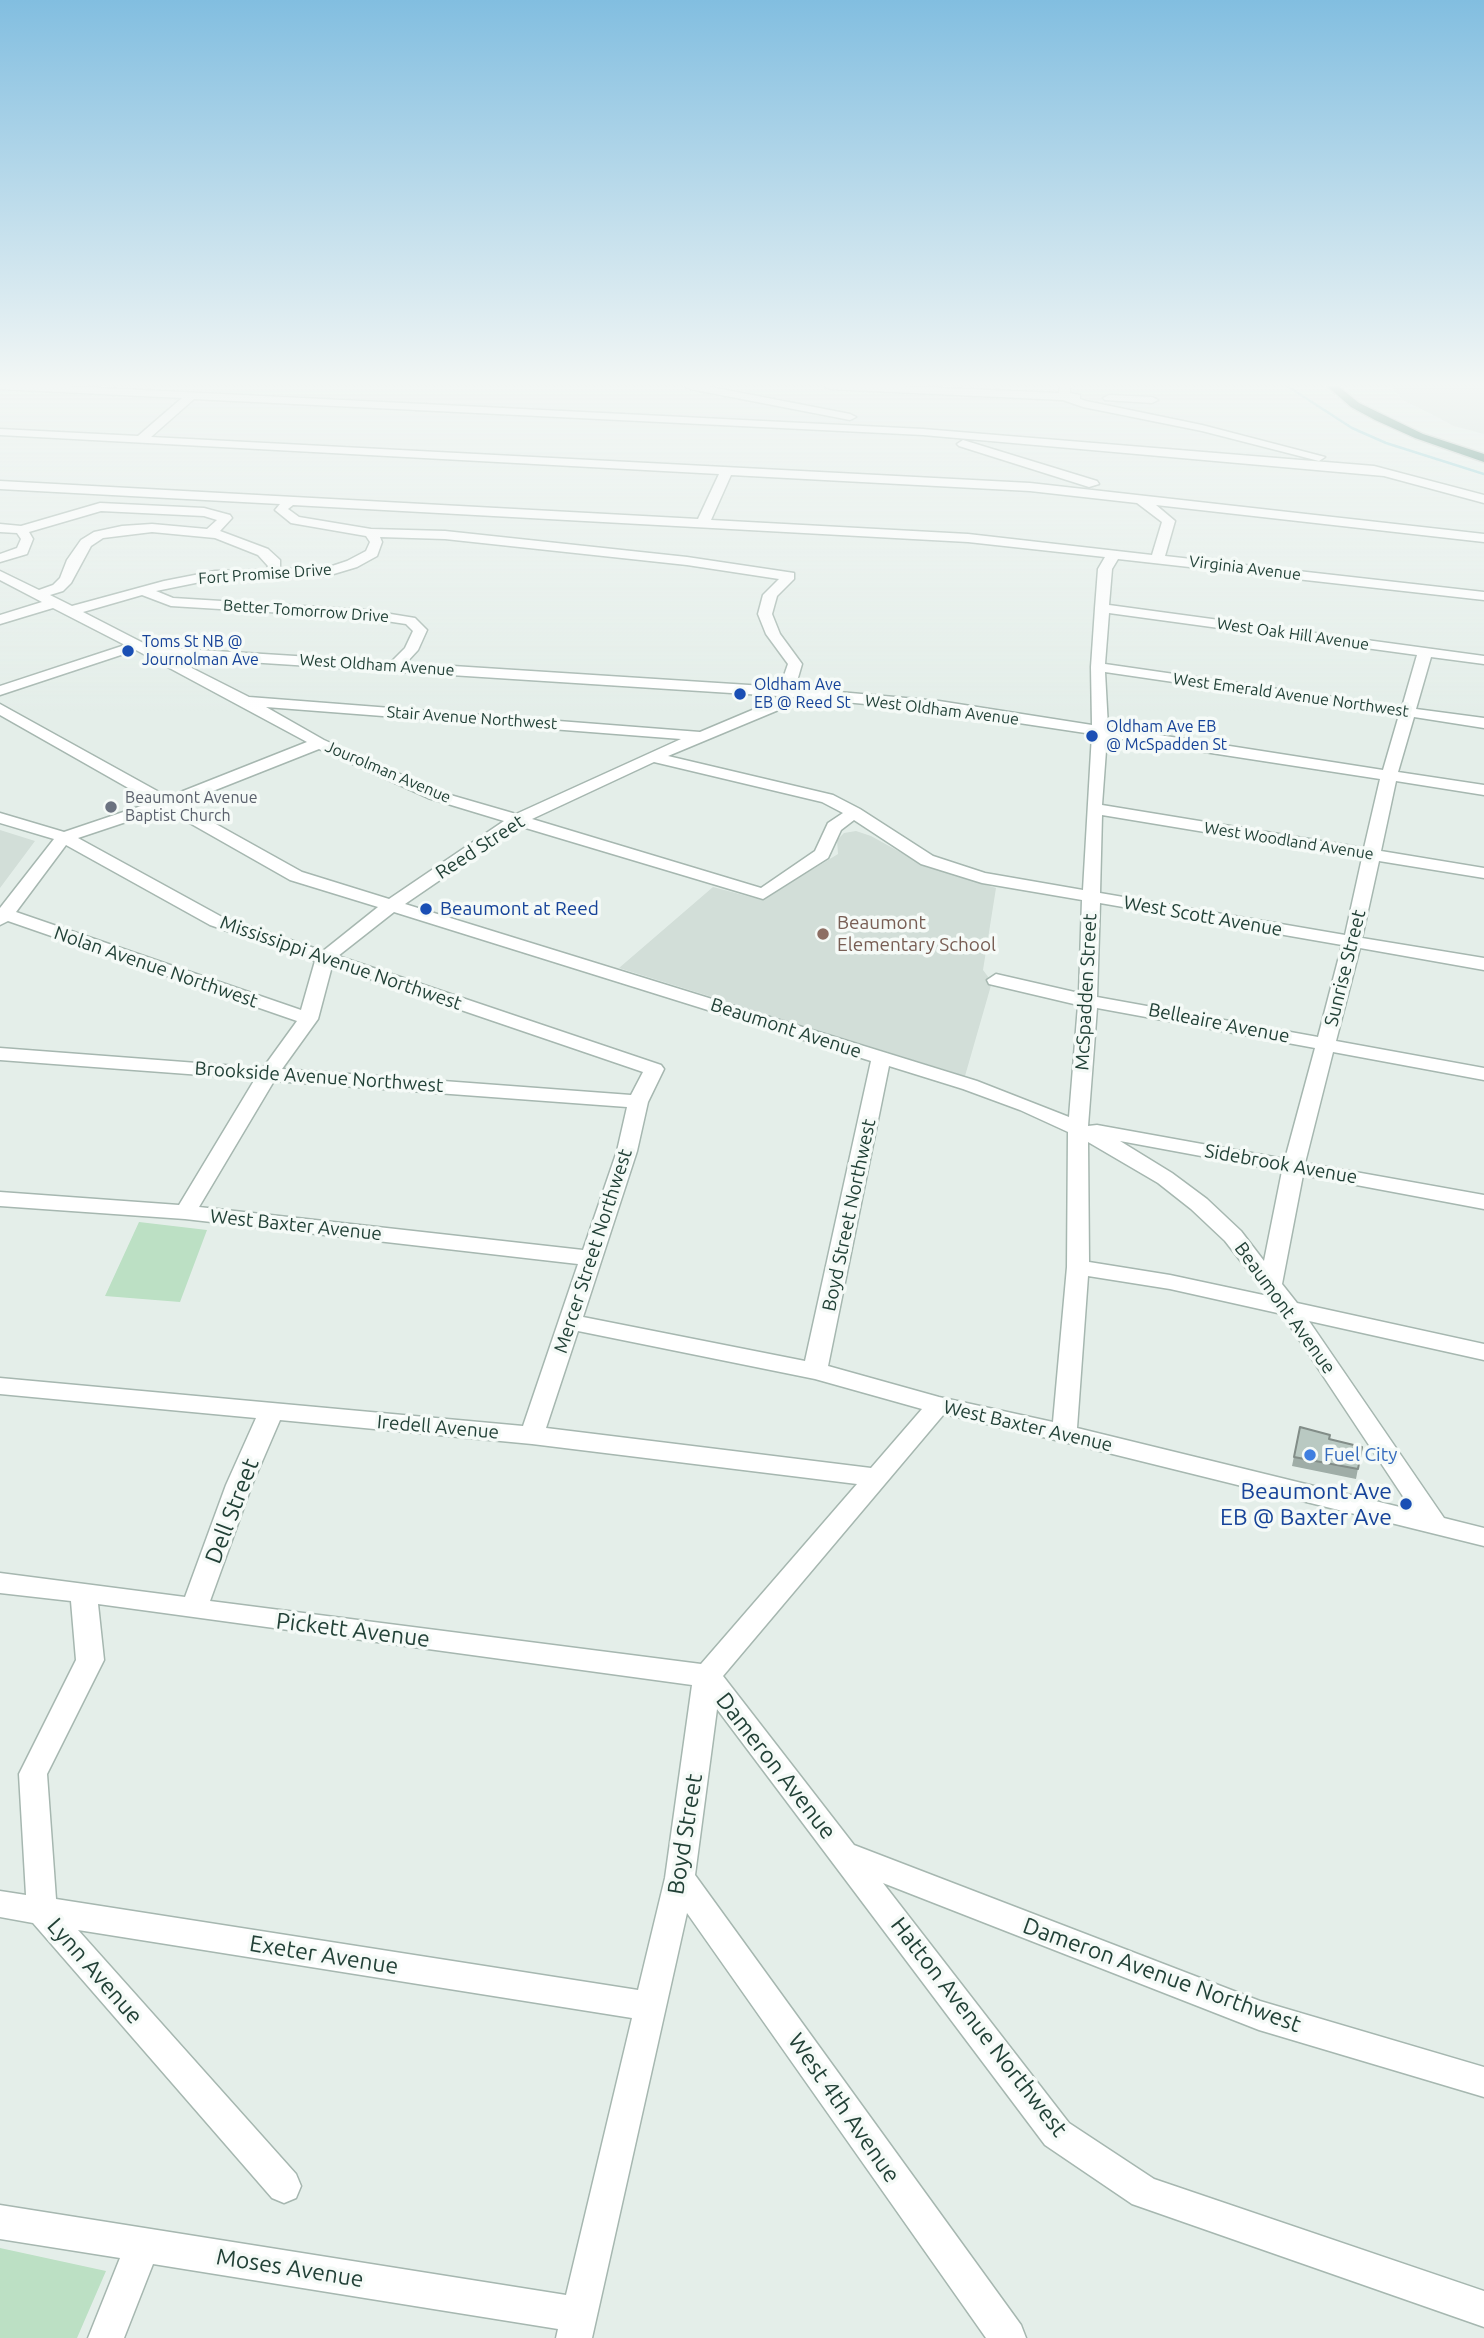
<!DOCTYPE html>
<style>
body{margin:0}
canvas{display:block;background:#e4eee9}
</style>
<canvas width="1484" height="2338"></canvas>
<script>
const context = document.querySelector('canvas').getContext('2d');
context.lineJoin = 'round';
function fillPath(path, color) { context.fillStyle = color; context.fill(path, 'evenodd'); }
const toPath = rows => new Path2D(rows.map(r => 'M' + r).join(''));
function stroke(path, color, width, dash) { context.strokeStyle = color; context.lineWidth = width; context.lineCap = dash ? 'butt' : 'round'; context.setLineDash(dash || []); context.stroke(path); }
function label(font, color, halo, rows, align = 'center') {
  context.font = font + ' Ubuntu,sans-serif'; context.lineWidth = 7; context.setLineDash([]); context.textBaseline = 'middle'; context.strokeStyle = halo; context.fillStyle = color; for (const [text, x, y, turn = 0] of rows) {
    context.save(); context.translate(x, y); context.rotate((+turn || 0) * Math.PI / 180); context.textAlign = isNaN(turn) ? turn : align; if (halo) context.strokeText(text, 0, 0); context.fillText(text, 0, 0); context.restore();
  }
}
fillPath(toPath([
 [1391,386,1484,386,1484,434,1454,426,1402,399],
 [0,830,35,841,0,888],
 [856,831,871,836,927,867,996,888,983,970,992,982,965,1076,619,968,713,887,762,900,838,854,837,840,844,833]
]), '#d2ded8');
fillPath(toPath([
 [139,1222,207,1230,180,1302,105,1296],
 [0,2248,106,2271,77,2338,0,2338]
]), '#bce0c4');
stroke(toPath([
 [1287,386,1352,428,1386,443,1484,474]
]), '#8acdd5', 2.5);
const minor = toPath([
 [0,386,62,386,923,429,1374,466,1484,495,1484,503,1384,476,923,435,194,399,151,437,1030,483,1484,534,1484,542,1156,505,1175,521,1165,556,1484,592,1484,600,1118,559,1112,569,1109,605,1484,656,1484,664,1431,657,1416,709,1484,718,1484,728,1414,717,1398,772,1484,785,1484,795,1396,781,1381,851,1484,868,1484,878,1379,861,1362,938,1484,958,1484,970,1360,948,1336,1041,1484,1068,1484,1080,1333,1052,1305,1163,1484,1195,1484,1209,1303,1175,1282,1284,1297,1303,1484,1344,1484,1360,1309,1321,1444,1518,1484,1528,1484,1546,1064,1442,944,1414,723,1676,854,1845,1260,2001,1484,2067,1484,2097,1259,2030,883,1883,1069,2123,1154,2179,1484,2291,1484,2327,1132,2204,1045,2145,717,1709,695,1875,1021,2325,1026,2338,986,2338,687,1913,592,2338,556,2338,558,2329,153,2264,124,2338,88,2338,120,2258,0,2239,0,2205,566,2295,632,2018,78,1930,296,2174,301,2186,296,2198,284,2203,272,2198,33,1923,0,1917,0,1891,26,1895,19,1774,76,1660,71,1601,0,1593,0,1573,185,1597,226,1485,256,1418,0,1394,0,1378,523,1426,578,1264,185,1219,0,1206,0,1192,179,1205,255,1079,0,1060,0,1048,263,1068,297,1021,8,921,0,925,0,908,54,839,0,823,0,813,64,832,153,802,0,715,0,704,168,797,307,742,136,650,0,695,0,686,125,645,53,608,0,624,0,615,42,602,0,580,0,571,39,590,53,585,60,578,67,560,81,540,94,532,122,526,152,524,207,529,217,520,204,516,101,511,29,532,33,539,27,554,0,562,0,554,17,548,21,539,17,533,0,532,0,524,21,526,100,503,204,508,230,515,232,518,220,531,268,549,280,560,280,569,326,568,347,561,366,551,370,542,366,536,291,523,275,510,280,504,0,489,0,481,698,519,719,474,0,435,0,429,138,436,182,398,0,389,0,386],
 [731,475,1030,491,1137,503,1162,522,1152,555,968,534,711,520,731,475],
 [293,505,968,542,1105,557,1098,569,1095,608,1091,667,1092,725,939,701,795,688,802,664,780,634,772,614,777,596,794,579,794,573,687,557,445,531,371,529,299,517,288,509,293,505],
 [152,532,215,538,258,555,268,566,266,570,215,571,164,581,72,606,50,595,63,591,71,583,91,546,103,538,152,532],
 [380,537,445,539,687,565,779,579,763,595,758,614,766,634,788,664,780,687,406,663,418,650,427,630,415,618,366,610,173,598,156,591,215,579,327,576,357,567,377,556,382,542,380,537],
 [142,595,171,606,366,618,406,624,413,631,405,648,391,662,151,647,83,612,142,595],
 [1109,613,1417,655,1402,707,1105,664,1109,613],
 [170,657,778,696,776,700,700,732,249,697,170,657],
 [1105,672,1399,715,1383,770,1108,727,1105,672],
 [792,697,939,711,1092,734,1083,890,985,873,933,856,860,809,833,795,668,756,788,706,792,697],
 [266,707,681,739,516,814,440,792,324,740,266,707],
 [1107,737,1380,779,1364,848,1102,805,1107,737],
 [319,749,428,798,504,821,389,899,302,872,180,804,319,749],
 [654,762,822,802,843,813,828,823,815,851,761,888,532,819,654,762],
 [165,809,290,880,378,907,323,951,222,917,78,838,165,809],
 [1102,815,1362,858,1345,935,1100,893,1102,815],
 [854,820,921,864,982,883,1082,900,1079,993,996,974,987,980,989,984,1078,1005,1069,1117,977,1081,405,904,519,826,763,899,828,858,841,830,854,820],
 [66,845,210,925,315,961,301,1010,16,912,66,845],
 [1100,903,1342,945,1318,1037,1097,997,1100,903],
 [394,912,871,1061,805,1361,583,1317,637,1151,648,1102,664,1069,661,1065,338,956,394,912],
 [332,966,643,1072,631,1095,282,1069,318,1019,332,966],
 [1097,1008,1315,1048,1285,1159,1097,1125,1088,1126,1097,1008],
 [889,1066,963,1089,1020,1110,1068,1132,1067,1267,1053,1422,939,1397,828,1366,889,1066],
 [274,1081,627,1107,617,1151,583,1250,199,1207,274,1081],
 [1120,1141,1282,1171,1264,1261,1241,1231,1207,1199,1172,1173,1120,1141],
 [1088,1142,1158,1183,1191,1209,1225,1241,1268,1296,1170,1275,1089,1262,1088,1142],
 [1088,1276,1170,1289,1282,1314,1412,1510,1077,1428,1088,1276],
 [578,1331,815,1379,922,1409,871,1468,546,1428,578,1331],
 [280,1420,532,1444,857,1484,701,1664,210,1601,252,1485,280,1420],
 [98,1604,692,1685,665,1878,638,1990,56,1899,47,1774,104,1660,98,1604],
 [685,386,706,386,850,414,856,417,850,420,690,389,685,386],
 [824,386,898,386,1059,393,1060,386,1070,386,1070,393,1080,395,1080,399,1086,401,1202,425,1325,457,1319,461,1202,431,1083,407,1063,400,829,389,824,386],
 [1109,395,1152,397,1158,400,1152,403,1105,400,1103,398,1109,395],
 [963,440,1097,481,1099,484,1089,487,959,446,957,444,963,440]
]);
const highway = toPath([
 [1327,386,1338,386,1359,403,1423,434,1484,454,1484,462,1415,438,1375,420,1351,407,1327,386]
]);
stroke(minor, '#a6b7b0', 3);
stroke(highway, '#c1cac7', 3);
fillPath(minor, '#fff');
fillPath(highway, '#2c6f5e');
fillPath(toPath([
 [1300,1427,1329,1439,1362,1447,1356,1479,1292,1466]
]), '#9fada7');
const building = toPath([
 [1300,1427,1330,1435,1329,1439,1362,1447,1358,1469,1294,1457,1300,1427]
]);
fillPath(building, '#b9c9c2');
stroke(building, '#828d88', 2);
const sky = context.createLinearGradient(0, 0, 0, 713);
sky.addColorStop(0, '#82bee0');
sky.addColorStop(0.54, '#f3f7f5');
sky.addColorStop(1, '#f3f7f500');
context.fillStyle = sky;
context.fillRect(0, 0, 1484, 713);
for (const [x, y, r, color] of [
 [128,651,7,"#1a4fb4"],
 [740,694,7,"#1a4fb4"],
 [1092,736,7,"#1a4fb4"],
 [111,807,7,"#6b7280"],
 [426,909,7,"#1a4fb4"],
 [823,934,7,"#8d6e63"],
 [1310,1455,7,"#3f7fe0"],
 [1406,1504,7,"#1a4fb4"]
]) { const dot = new Path2D(); dot.arc(x, y, r, 0, 2 * Math.PI); context.fillStyle = color; context.fill(dot); stroke(dot, '#f5faf7', 2.5); }
label('16px', '#224137', '#f5faf7', [
 ["Virginia Avenue",1245,568,7],
 ["Fort Promise Drive",265,574,-4],
 ["Better Tomorrow Drive",306,611,4],
 ["West Oak Hill Avenue",1293,634,8],
 ["West Oldham Avenue",377,665,4],
 ["West Emerald Avenue Northwest",1291,695,8],
 ["West Oldham Avenue",942,710,7],
 ["Stair Avenue Northwest",472,718,4],
 ["Jourolman Avenue",388,772,23],
 ["West Woodland Avenue",1289,841,9]
]);
label('16px', '#164399', '#f5faf7', [
 ["Toms St NB @",142,642],
 ["Journolman Ave",142,660],
 ["Oldham Ave",754,685],
 ["EB @ Reed St",754,703],
 ["Oldham Ave EB",1106,727],
 ["@ McSpadden St",1106,745]
], 'left');
label('16px', '#5b616d', '#f5faf7', [
 ["Beaumont Avenue",125,798],
 ["Baptist Church",125,816]
], 'left');
label('19px', '#224137', '#f5faf7', [
 ["Reed Street",480,847,-33],
 ["West Scott Avenue",1203,916,10],
 ["Mississippi Avenue Northwest",341,963,19],
 ["Nolan Avenue Northwest",156,967,19],
 ["Sunrise Street",1345,968,-76],
 ["McSpadden Street",1086,992,-87],
 ["Belleaire Avenue",1219,1023,11],
 ["Beaumont Avenue",786,1028,18],
 ["Brookside Avenue Northwest",319,1077,4],
 ["Sidebrook Avenue",1281,1164,10],
 ["Boyd Street Northwest",849,1215,-78],
 ["West Baxter Avenue",296,1225,6],
 ["Mercer Street Northwest",593,1251,-72],
 ["Beaumont Avenue",1285,1308,54],
 ["West Baxter Avenue",1028,1426,13],
 ["Iredell Avenue",438,1427,5]
]);
label('19px', '#164399', '#f5faf7', [
 ["Beaumont at Reed",440,909]
], 'left');
label('19px', '#785e54', '#f5faf7', [
 ["Beaumont",837,923],
 ["Elementary School",837,945]
], 'left');
label('19px', '#366cbe', '#f5faf7', [
 ["Fuel City",1324,1455]
], 'left');
label('23px', '#164399', '#f5faf7', [
 ["Beaumont Ave",1392,1491],
 ["EB @ Baxter Ave",1392,1517]
], 'right');
label('23px', '#224137', '#f5faf7', [
 ["Dell Street",232,1511,-69],
 ["Pickett Avenue",353,1630,7],
 ["Dameron Avenue",776,1766,52],
 ["Boyd Street",685,1834,-81],
 ["Exeter Avenue",324,1955,9],
 ["Lynn Avenue",95,1971,49],
 ["Dameron Avenue Northwest",1162,1975,20],
 ["Hatton Avenue Northwest",979,2027,52],
 ["West 4th Avenue",844,2108,55],
 ["Moses Avenue",290,2268,9]
]);
</script>
